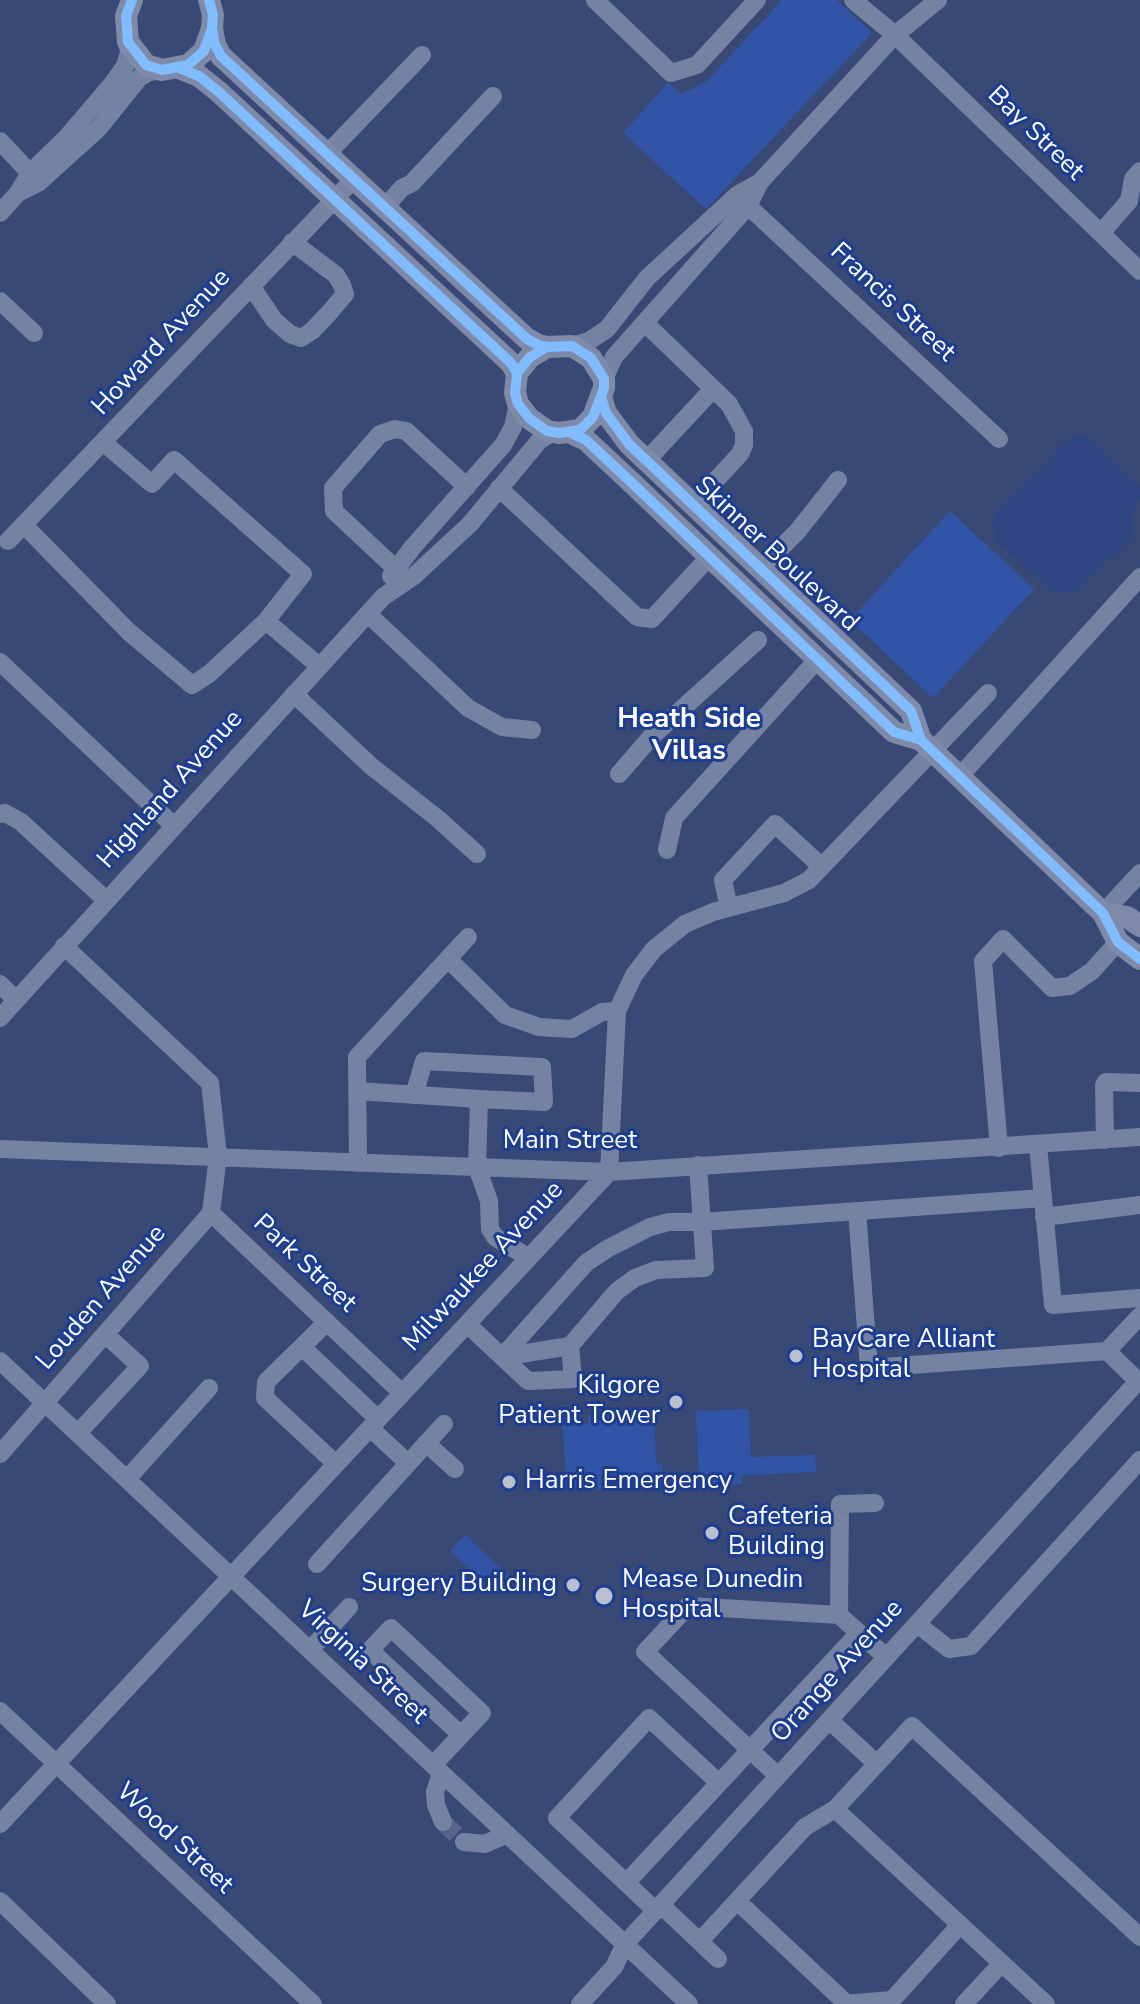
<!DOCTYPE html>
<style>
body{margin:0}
canvas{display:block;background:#384976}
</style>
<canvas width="1140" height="2004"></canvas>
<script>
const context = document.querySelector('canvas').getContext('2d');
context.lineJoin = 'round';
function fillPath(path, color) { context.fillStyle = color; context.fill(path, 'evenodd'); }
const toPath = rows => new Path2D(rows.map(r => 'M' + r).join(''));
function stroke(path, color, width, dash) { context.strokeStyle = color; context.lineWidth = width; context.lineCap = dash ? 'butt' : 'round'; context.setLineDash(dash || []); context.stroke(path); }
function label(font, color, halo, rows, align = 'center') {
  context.font = font + ' "Nunito Sans",sans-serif'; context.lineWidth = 6; context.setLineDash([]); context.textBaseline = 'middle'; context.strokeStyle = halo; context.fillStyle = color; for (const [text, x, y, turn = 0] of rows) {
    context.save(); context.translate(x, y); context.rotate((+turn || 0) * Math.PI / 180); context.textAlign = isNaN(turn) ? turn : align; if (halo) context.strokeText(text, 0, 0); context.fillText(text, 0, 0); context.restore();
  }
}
fillPath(toPath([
 [782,0,837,0,872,33,706,209,623,133,668,83,681,94,706,82],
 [950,511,1034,589,933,698,850,620],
 [749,1409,751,1457,815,1455,816,1472,742,1475,742,1484,699,1486,696,1411],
 [654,1413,656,1464,663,1465,663,1487,566,1490,563,1425,588,1424,589,1415],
 [465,1535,511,1578,497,1594,450,1551]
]), '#3254a7');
fillPath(toPath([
 [1084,434,1140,487,1140,499,1131,514,1134,536,1077,591,1055,594,995,540,993,523,998,510,1051,459,1058,448,1069,439]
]), '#304683');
stroke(toPath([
 [443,1822,464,1842]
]), '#56648b', 18, [18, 9]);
stroke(toPath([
 [595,0,671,73,697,65,757,0],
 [853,0,895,35,1140,271],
 [0,141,30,173],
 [326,155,422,55],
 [20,192,38,183,98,129,139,78,149,72,162,70],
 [748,206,999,439],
 [384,208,402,188,412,183,493,96],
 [0,213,18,193,30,173,66,138,113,83,125,66,129,53,128,42],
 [1101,233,1129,201,1133,179,1140,171],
 [251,286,274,320,290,334,301,338,312,331,329,313,345,294,342,285,336,275,292,242],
 [0,301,34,333],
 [645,323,729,404,744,431,744,445,740,454,693,505],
 [572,346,589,341,607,329,647,278,737,195,760,182],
 [604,379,614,357,748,206,760,182,895,35,938,0],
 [104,443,152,484,174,460,303,574,266,621,319,666],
 [646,461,713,389],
 [499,488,637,617,652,619,709,557],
 [24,525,129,632,192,685,209,674,266,621],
 [8,541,353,180],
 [760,568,797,532,838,480],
 [396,569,334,511,333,488,380,434,395,429,406,431,467,487],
 [391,576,412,548,503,445,513,427,518,404],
 [368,614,468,708,502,727,532,730],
 [0,662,173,825],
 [294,694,371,766,437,818,477,854],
 [619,774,651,737,758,640],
 [960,776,1140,577],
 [0,814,5,813,21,822,106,900],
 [667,850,674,818,818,659],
 [729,908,723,880,775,824,821,866],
 [1103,913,1140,873],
 [64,946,210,1083,218,1156,211,1213,402,1393],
 [448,959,505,1015,539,1027,572,1029,602,1012,617,1011],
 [0,984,16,1000],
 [0,1018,383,597,414,576,470,524,539,441,548,435,559,433],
 [357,1091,479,1099,544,1102,542,1067,424,1061,414,1095],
 [479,1099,477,1167,489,1201,490,1229,495,1237,529,1258],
 [1105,1140,1104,1085,1106,1082,1140,1083],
 [1038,1145,1053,1305,1140,1298],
 [999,1148,983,961,1003,939,1052,988,1070,986,1092,971,1118,942],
 [0,1149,609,1172,1140,1137],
 [358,1163,357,1057,468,937],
 [857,1211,869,1368,1107,1351,1140,1316],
 [1044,1217,1140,1205],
 [327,1322,266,1382,265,1398,336,1464],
 [467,1324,528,1381,573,1379,570,1346,617,1291,635,1278,656,1270,705,1268,698,1165],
 [302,1347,378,1419],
 [1107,1351,1138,1381],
 [502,1357,586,1263,607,1249,650,1227,669,1222,702,1222,1043,1198],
 [502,1357,570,1346],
 [0,1361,689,2004],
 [370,1428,408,1463],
 [78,1433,140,1366,105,1334],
 [426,1443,455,1469],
 [0,1454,211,1213],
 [127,1479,209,1388],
 [875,1503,840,1504,839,1615,886,1657],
 [317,1564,444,1424],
 [917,1624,949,1649,971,1646,1140,1460],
 [310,1650,349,1607],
 [0,1711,313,2004],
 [829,1720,877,1764],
 [433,1765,482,1713,391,1628,370,1650,461,1735],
 [441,1773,435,1792,436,1805,443,1822],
 [778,1776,645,1652,688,1606,839,1615],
 [0,1824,609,1172,617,1011,634,975,654,949,685,924,713,912,784,893,809,880,988,693],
 [464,1842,485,1844,507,1834],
 [626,1883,859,1633],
 [0,1901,107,2004],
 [737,1901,846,2003],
 [661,1905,718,1959],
 [656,1911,557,1818,649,1718,719,1783],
 [700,1941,805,1827,835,1809],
 [580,2004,614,1967,625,1944,1140,1379],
 [844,2004,892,2000,960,1925],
 [964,2004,1002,1963],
 [1046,2004,835,1809,912,1726,1140,1937]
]), '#7582a1', 18);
stroke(toPath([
 [132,0,126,16,128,42,146,65,162,70,188,65,204,51,212,28,213,15,209,0],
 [212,28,215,45,221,56,527,339,538,345,547,347,572,346,591,358,604,379,604,388,593,417,580,430,559,433,547,431,530,419,518,404,515,393,517,373,530,357,547,347],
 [179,68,199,76,219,92,511,363,517,373],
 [602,400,606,413,629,444,911,711,921,740,1103,913,1118,942,1140,959],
 [569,432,586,440,631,482,894,732,921,740],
 [1103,913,1127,917,1140,926]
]), '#7f8aa9', 22);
stroke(toPath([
 [132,0,126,16,128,42,146,65,162,70,188,65,204,51,212,28,213,15,209,0],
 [212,28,215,45,221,56,527,339,538,345,547,347,572,346,591,358,604,379,604,388,593,417,580,430,559,433,547,431,530,419,518,404,515,393,517,373,530,357,547,347],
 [179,68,199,76,219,92,511,363,517,373],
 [602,400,606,413,629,444,911,711,921,740,1103,913,1118,942,1140,959],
 [569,432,586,440,631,482,894,732,921,740]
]), '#80bcff', 10);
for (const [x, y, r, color] of [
 [796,1356,8,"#b9bfcf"],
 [676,1402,8,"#b9bfcf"],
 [509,1482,8,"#b9bfcf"],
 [712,1533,8,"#b9bfcf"],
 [573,1585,8,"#b9bfcf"],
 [604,1596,10,"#b9bfcf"]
]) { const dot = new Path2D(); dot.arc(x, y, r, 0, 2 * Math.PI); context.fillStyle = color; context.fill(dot); stroke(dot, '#1d3d91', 3); }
label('26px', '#fff', '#1d3d91', [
 ["Bay Street",1035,134,44],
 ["Francis Street",892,303,43],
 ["Howard Avenue",162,343,-47],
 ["Skinner Boulevard",776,555,43],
 ["Highland Avenue",171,790,-48],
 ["Main Street",570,1142],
 ["Park Street",304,1264,43],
 ["Milwaukee Avenue",484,1267,-47],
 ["Louden Avenue",102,1298,-49],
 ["Virginia Street",362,1663,43],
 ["Orange Avenue",838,1672,-48],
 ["Wood Street",174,1839,43]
]);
label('26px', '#fff', '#1d3d91', [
 ["BayCare Alliant",812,1341],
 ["Hospital",812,1371],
 ["Kilgore",660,1387,"right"],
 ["Patient Tower",660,1417,"right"],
 ["Harris Emergency",525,1482],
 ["Cafeteria",728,1518],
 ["Building",728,1548],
 ["Mease Dunedin",622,1581],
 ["Hospital",622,1611],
 ["Surgery Building",557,1585,"right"]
], 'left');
label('bold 28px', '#fff', '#1d3d91', [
 ["Heath Side",689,720],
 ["Villas",689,752]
]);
</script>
